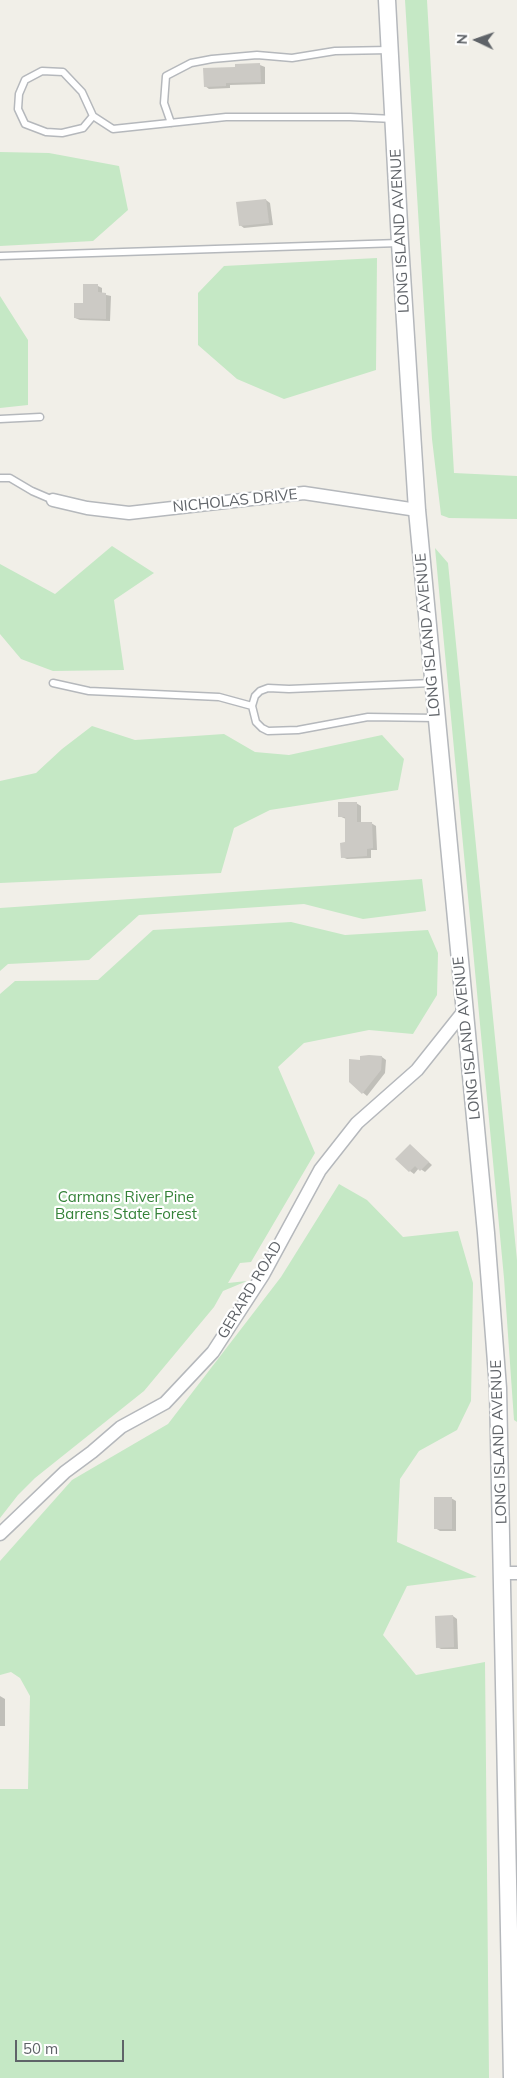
<!DOCTYPE html>
<style>
body{margin:0}
#map{position:relative;width:517px;height:2078px;overflow:hidden;background:#f1efe8;font-family:Mulish,sans-serif}
canvas{display:block}
.north{position:absolute;left:452px;top:15px;width:50px;height:50px;-webkit-text-stroke:4px #fff;paint-order:stroke;rotate:273deg;font-size:14px;font-weight:700;line-height:20px;text-align:center;color:#5f6368}
.north::after{content:'';display:block;margin:auto;width:18px;height:22px;background:#5f6368;clip-path:polygon(50% 0,100% 100%,50% 72%,0 100%)}
.scale{position:absolute;left:15px;top:2040px;width:109px;height:22px;box-sizing:border-box;border:2px solid #5f6368;border-top:0;padding-left:6px;font-size:15px;line-height:18px;white-space:nowrap;color:#5f6368;-webkit-text-stroke:4px #fff;paint-order:stroke}
</style>
<div id="map">
<canvas width="517" height="2078"></canvas>
<div class="north">N</div>
<div class="scale">50 m</div>
</div>
<script>
const context = document.querySelector('canvas').getContext('2d');
context.lineJoin = 'round';
function fillPath(path, color) { context.fillStyle = color; context.fill(path, 'evenodd'); }
const toPath = rows => new Path2D(rows.map(r => 'M' + r).join(''));
function stroke(path, color, width, dash) { context.strokeStyle = color; context.lineWidth = width; context.lineCap = dash ? 'butt' : 'round'; context.setLineDash(dash || []); context.stroke(path); }
function label(font, color, halo, rows, align = 'center') {
  context.font = font + ' Mulish,sans-serif'; context.lineWidth = 4.5; context.setLineDash([]); context.textBaseline = 'middle'; context.strokeStyle = halo; context.fillStyle = color; for (const [text, x, y, turn = 0] of rows) {
    context.save(); context.translate(x, y); context.rotate((+turn || 0) * Math.PI / 180); context.textAlign = isNaN(turn) ? turn : align; if (halo) context.strokeText(text, 0, 0); context.fillText(text, 0, 0); context.restore();
  }
}
fillPath(toPath([
 [405,0,427,0,454,473,517,476,517,519,449,518,441,515,432,439],
 [0,152,49,153,119,166,128,210,93,241,0,246],
 [377,258,376,370,284,399,237,379,198,345,198,293,224,266],
 [0,296,28,340,28,405,0,408],
 [112,546,154,573,114,600,124,670,53,671,21,659,0,634,0,564,55,594],
 [435,548,448,563,517,1260,517,1422,514,1420,504,1278],
 [92,726,135,740,224,734,255,752,289,755,382,735,404,759,398,790,270,810,234,828,221,873,0,883,0,781,36,773,62,749],
 [422,879,426,911,363,919,304,904,139,915,89,960,8,964,0,971,0,908],
 [291,922,345,935,428,930,438,953,437,995,413,1034,369,1030,304,1043,278,1067,315,1153,251,1262,240,1263,228,1283,247,1281,223,1291,214,1307,144,1391,35,1478,18,1495,0,1518,0,994,15,981,98,980,153,930],
 [339,1184,367,1200,403,1237,458,1231,473,1283,471,1401,457,1430,419,1451,400,1479,397,1542,477,1577,407,1586,383,1635,416,1675,485,1662,489,2078,0,2078,0,1789,28,1789,30,1696,20,1678,11,1672,0,1675,0,1561,72,1480,168,1424,281,1277]
]), '#c5e8c5');
fillPath(toPath([
 [236,65,260,65,265,67,265,84,230,85,230,88,209,89,205,86,236,68],
 [266,200,270,203,273,225,244,228,240,225],
 [98,286,102,288,102,294,111,296,110,321,80,320,75,318],
 [356,803,361,806,361,823,371,823,376,826,377,850,371,850,371,858,347,859,342,857,347,844,346,819,339,816],
 [382,1057,386,1060,385,1073,367,1096,350,1082,361,1061],
 [410,1145,432,1165,425,1172,419,1168,414,1174,410,1171],
 [451,1498,456,1501,456,1531,440,1531,435,1528],
 [453,1616,457,1619,458,1649,441,1649,437,1647],
 [0,1696,5,1699,5,1726,0,1726]
]), '#0003');
fillPath(toPath([
 [260,63,261,82,226,83,226,86,204,87,203,68,235,67,235,64],
 [266,199,269,223,239,226,236,202],
 [83,284,98,284,98,292,106,293,106,319,74,318,74,303,83,303],
 [338,802,357,802,357,822,372,822,373,848,367,849,367,856,341,858,340,843,345,842,345,817,338,817],
 [369,1055,382,1056,381,1070,362,1094,349,1082,349,1059,360,1060,360,1056],
 [410,1144,429,1162,420,1171,415,1166,409,1172,395,1159],
 [434,1497,452,1497,452,1529,434,1529],
 [453,1615,454,1647,436,1648,435,1616]
]), '#cccac5');
const service = toPath([
 [93,116,83,128,62,133,46,132,25,124,18,109,19,94,25,80,42,71,63,72,82,92,93,116,113,129,226,117,350,117,394,119],
 [171,123,164,103,166,76,191,63,212,59,257,55,292,58,335,51,390,50],
 [0,256,399,243],
 [0,419,40,417],
 [0,478,10,478,32,491,53,500],
 [53,683,89,691,219,697,252,706],
 [432,683,289,689,268,688,260,691,255,696,252,706,256,722,262,728,268,731,298,730,368,717,436,718]
]);
const minor = toPath([
 [53,500,87,508,129,513,304,493,417,510],
 [0,1534,65,1472,92,1452,121,1427,165,1403,213,1352,263,1275,320,1170,357,1123,417,1070,464,1011],
 [502,1573,517,1573]
]);
const tertiary = toPath([
 [387,0,400,243,417,510,486,1233,498,1388,512,2078]
]);
stroke(service, '#b5b8bc', 9);
stroke(minor, '#b5b8bc', 15);
stroke(tertiary, '#b5b8bc', 19);
stroke(service, '#fff', 6);
stroke(minor, '#fff', 12);
stroke(tertiary, '#fff', 16);
label('15px', '#5f6368', '#fff', [
 ["LONG ISLAND AVENUE",400,231,-93],
 ["NICHOLAS DRIVE",235,501,-6],
 ["LONG ISLAND AVENUE",428,635,-95],
 ["LONG ISLAND AVENUE",467,1038,-96],
 ["GERARD ROAD",250,1290,-59],
 ["LONG ISLAND AVENUE",499,1442,-92]
]);
label('15px', '#348238', '#fff', [
 ["Carmans River Pine",126,1197],
 ["Barrens State Forest",126,1214]
]);
</script>
